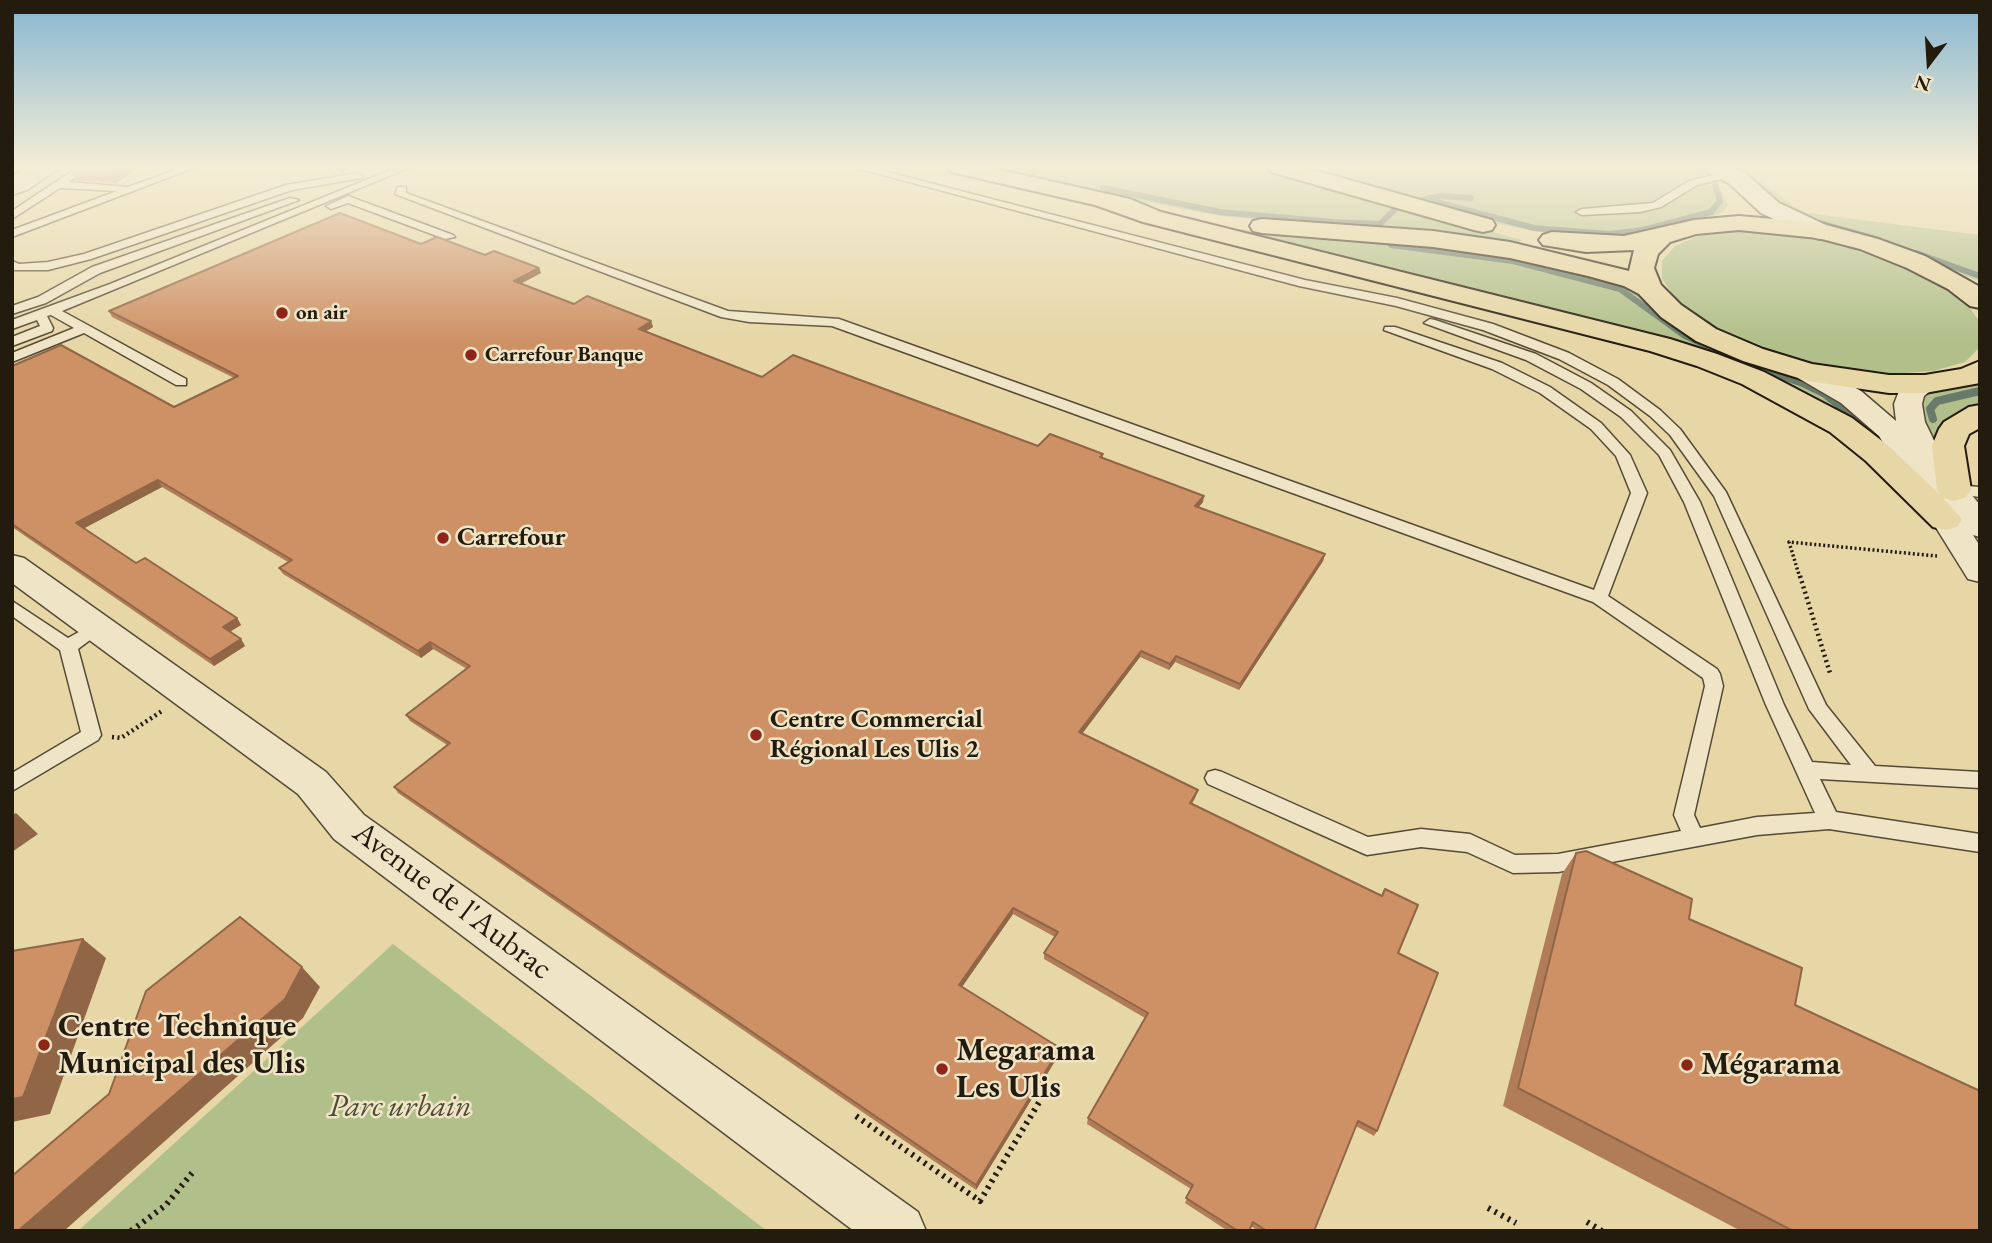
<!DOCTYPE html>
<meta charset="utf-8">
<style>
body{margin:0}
#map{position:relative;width:1992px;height:1243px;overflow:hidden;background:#e7d7a7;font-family:"EB Garamond",serif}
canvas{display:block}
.frame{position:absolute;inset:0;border:14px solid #241b0f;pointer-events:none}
.north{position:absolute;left:1894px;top:28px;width:70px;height:70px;-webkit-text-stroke:5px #efe5c6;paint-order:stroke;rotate:197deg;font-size:19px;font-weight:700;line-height:28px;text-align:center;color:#241b0f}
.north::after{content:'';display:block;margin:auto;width:24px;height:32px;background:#241b0f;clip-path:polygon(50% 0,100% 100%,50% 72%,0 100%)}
</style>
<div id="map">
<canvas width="1992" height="1243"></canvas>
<div class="frame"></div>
<div class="north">N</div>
</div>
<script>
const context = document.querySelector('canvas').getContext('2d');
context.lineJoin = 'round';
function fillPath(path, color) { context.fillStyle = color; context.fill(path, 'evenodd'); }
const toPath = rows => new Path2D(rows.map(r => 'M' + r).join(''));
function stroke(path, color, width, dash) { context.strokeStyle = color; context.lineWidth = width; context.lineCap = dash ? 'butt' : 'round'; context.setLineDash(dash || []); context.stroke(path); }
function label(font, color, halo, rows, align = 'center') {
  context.font = font + ' "EB Garamond",serif'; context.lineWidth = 5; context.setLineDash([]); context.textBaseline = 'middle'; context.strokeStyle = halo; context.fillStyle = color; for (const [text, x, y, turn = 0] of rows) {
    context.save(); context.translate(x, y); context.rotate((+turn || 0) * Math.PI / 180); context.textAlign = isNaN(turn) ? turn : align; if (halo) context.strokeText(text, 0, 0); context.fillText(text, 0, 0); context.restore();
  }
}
fillPath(toPath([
 [982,167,1258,167,1522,240,1517,244,1221,216,1081,191],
 [1309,167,1697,167,1717,180,1728,205,1723,212,1714,216,1674,224,1636,236,1573,238,1493,223],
 [1724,167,1739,167,1752,173,1793,206,1807,213,1980,235,1980,281,1781,210,1736,173],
 [1227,228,1479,250,1617,282,1804,379,1861,411,1905,467,1787,388,1228,231],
 [1731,231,1770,231,1815,237,1860,248,1902,264,1940,283,1967,304,1980,322,1980,347,1965,362,1933,371,1890,374,1840,369,1789,358,1741,341,1703,321,1676,299,1662,279,1662,261,1675,246,1698,236],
 [1980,384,1980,406,1938,440,1928,437,1917,405,1927,395],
 [393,944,767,1231,78,1231]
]), '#b1bf8a');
stroke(toPath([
 [1103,188,1220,212,1333,222,1380,224,1396,208],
 [1471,198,1441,196,1425,199,1534,228,1610,234,1643,230,1711,212,1720,201,1715,186],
 [1816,222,1879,240],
 [1391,245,1513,261,1620,289,1685,336,1711,348],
 [1916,253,1980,276]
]), '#697a6b', 6);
stroke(toPath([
 [1707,346,1736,360,1803,383,1825,394,1858,420],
 [1933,419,1930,409,1937,401,1980,391]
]), '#697a6b', 8);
const service = toPath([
 [50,167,61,167,27,190,12,195,12,188,50,167],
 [78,167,89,167,69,182,128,187,183,167,196,167,12,237,12,230,117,191,60,188,12,219,12,211,78,167],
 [398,167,411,167,62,311,186,379,186,385,176,385,84,333,12,362,12,353,74,328,51,315,47,316,53,328,52,331,12,346,12,337,40,326,37,320,12,329,12,320,110,284,398,167],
 [853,167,868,167,1305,280,1397,298,1493,324,1569,353,1618,379,1660,410,1680,429,1726,492,1826,705,1875,766,1980,772,1980,788,1820,779,1836,812,1980,834,1980,852,1829,829,1757,835,1558,872,1513,873,1467,852,1421,847,1367,855,1360,852,1208,784,1205,778,1208,772,1215,770,1222,772,1368,837,1421,829,1470,834,1515,855,1558,854,1681,831,1674,815,1705,686,1703,678,1593,602,832,326,749,322,721,317,395,194,398,187,406,187,406,193,728,311,839,319,1594,590,1631,493,1616,456,1591,429,1540,393,1492,369,1384,330,1385,327,1395,327,1502,363,1550,387,1601,423,1630,455,1647,493,1608,596,1717,669,1720,674,1723,686,1694,815,1700,828,1757,817,1815,813,1766,705,1684,502,1659,455,1621,417,1581,389,1526,360,1424,323,1430,319,1435,320,1536,354,1591,383,1631,411,1670,450,1700,502,1784,705,1812,762,1851,765,1809,709,1714,496,1670,435,1650,416,1608,385,1559,359,1483,330,1396,306,1299,286,853,167],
 [358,173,363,176,362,178,292,190,91,259,48,270,12,270,12,261,19,264,48,262,84,254,286,185,358,173],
 [1722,173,1727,176,1726,178,1697,185,1661,207,1640,212,1582,215,1576,212,1582,209,1653,203,1689,181,1722,173],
 [348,196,453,235,455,237,445,239,348,203,331,209,326,206,348,196],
 [290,198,299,200,100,273,46,303,12,314,12,306,38,297,92,267,290,198],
 [1954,485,1980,487,1980,497,1949,493,1946,490,1954,485],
 [12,601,68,638,97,622,103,624,106,628,78,649,101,735,98,740,12,791,12,773,81,732,60,650,12,616,12,601]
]);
const minor = toPath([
 [1808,364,1818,366,1861,391,1896,421,1894,404,1901,386,1925,376,1935,378,1939,384,1924,396,1922,404,1925,422,1944,461,1980,505,1980,537,1973,535,1980,546,1980,582,1968,579,1879,436,1841,403,1798,378,1794,372,1798,366,1808,364],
 [12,555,24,558,326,772,364,815,918,1212,926,1231,854,1231,334,839,298,794,12,583,12,555]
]);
const tertiary = toPath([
 [1705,167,1732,167,1746,174,1779,203,1828,226,1832,231,1828,236,1819,239,1810,236,1761,213,1730,184,1708,172,1705,167]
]);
const primary = toPath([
 [26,167,52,167,20,191,12,193,12,176,26,167],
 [948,167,987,167,1130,199,1161,212,1670,339,1717,354,1764,372,1852,418,1890,447,1940,495,1937,490,1932,446,1939,429,1944,422,1969,407,1980,405,1980,428,1969,434,1964,446,1971,490,1966,497,1954,501,1943,498,1962,519,1957,527,1945,530,1933,527,1866,461,1830,432,1742,384,1697,366,1650,351,1143,222,1095,205,951,172,948,167],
 [1268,167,1303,167,1492,220,1495,225,1492,230,1483,232,1474,230,1271,172,1268,167],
 [1739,216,1819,223,1878,239,1925,256,1980,287,1980,308,1970,306,1948,289,1907,268,1860,249,1818,238,1739,230,1696,234,1670,242,1658,254,1654,268,1661,285,1681,305,1716,329,1763,349,1812,364,1889,375,1925,375,1961,369,1980,361,1980,383,1925,393,1889,393,1808,381,1743,361,1696,341,1661,317,1639,294,1624,286,1588,276,1510,258,1433,247,1262,233,1253,231,1250,226,1253,221,1262,219,1433,231,1510,242,1629,271,1634,250,1586,252,1543,245,1539,240,1543,235,1552,232,1624,236,1694,220,1739,216]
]);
stroke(service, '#554a35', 3);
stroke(minor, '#554a35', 3);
stroke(tertiary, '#554a35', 4);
stroke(primary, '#241b0f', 4);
stroke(toPath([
 [1800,578,1789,542,1937,556]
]), '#241b0f', 3.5, [2, 2.5]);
stroke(toPath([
 [1800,576,1830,673],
 [112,737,121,738,162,711]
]), '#241b0f', 4.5, [2, 3.5]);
stroke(toPath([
 [856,1116,980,1201,1041,1099],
 [1488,1208,1516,1223],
 [1587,1222,1602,1231],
 [131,1231,166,1205,192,1173]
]), '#241b0f', 6, [2.5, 5]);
fillPath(service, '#efe5c6');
fillPath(minor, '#efe5c6');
fillPath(tertiary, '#efe5c6');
fillPath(primary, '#e7d7a7');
fillPath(toPath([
 [70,167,140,167,116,183,76,180,69,168],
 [421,244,485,255,539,268,541,273,522,283,574,304,651,321,653,327,646,331,762,377,1038,446,1103,454,1103,458,1203,502,1199,507,1325,554,1323,561,1239,690,1175,662,1169,670,1140,657,1082,734,1196,796,1192,804,1398,953,1377,1131,1374,1136,1356,1126,1314,1231,1258,1231,1251,1226,1249,1231,1228,1231,1185,1203,1191,1189,1087,1124,1088,1118,1145,1018,1044,959,1044,953,1055,937,1013,914,962,987,1060,1048,1060,1053,976,1190,398,793,394,787,447,745,410,721,406,715,467,669,433,649,421,658,283,574,279,568,288,562,162,487,84,528,136,563,237,618,241,625,230,632,241,639,245,646,214,666,12,527,12,366,174,407,234,378,112,317,109,311],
 [1576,853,1689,919,1795,1005,1980,1231,1741,1231,1503,1106,1562,874]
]), '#b17d58');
fillPath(toPath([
 [116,167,140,167,116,183,109,171],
 [344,167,349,167,345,172,342,173,340,168],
 [539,268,541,273,516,286,514,281],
 [651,321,653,327,640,335,639,329],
 [158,480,162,487,81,530,76,523],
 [1204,496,1203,502,1194,512,1195,506],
 [1325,554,1323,561,1239,690,1240,684],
 [237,618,241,625,227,633,223,627],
 [241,639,245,646,214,666,210,659],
 [430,642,433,649,421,658,418,651],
 [1141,651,1140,657,1078,739,1079,732],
 [1176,656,1175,662,1169,670,1170,664],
 [1198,790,1196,796,1188,809,1190,803],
 [16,813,38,834,12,852,12,815],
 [1013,908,1013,914,959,991,959,985],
 [83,939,106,958,50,1114,12,1122,12,1099],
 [302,967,320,987,303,1018,64,1231,18,1231],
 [1060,1048,1060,1053,976,1190,976,1185]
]), '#906647');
const building = toPath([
 [70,167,116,167,109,171,69,168,70,167],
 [340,213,421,244,437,237,485,255,494,251,539,268,514,281,574,304,587,296,651,321,639,329,762,377,793,355,1038,446,1050,434,1103,454,1100,457,1204,496,1195,506,1325,554,1240,684,1176,656,1170,664,1141,651,1079,732,1198,790,1190,803,1382,896,1385,889,1418,905,1398,953,1438,973,1377,1131,1358,1121,1314,1231,1267,1231,1253,1222,1249,1231,1238,1231,1186,1198,1193,1185,1088,1118,1148,1013,1044,953,1058,932,1013,908,959,985,1060,1048,976,1185,394,787,450,743,406,715,470,666,430,642,418,651,279,568,292,560,158,480,76,523,136,563,145,558,237,618,223,627,241,639,210,659,12,524,12,366,61,345,174,407,238,376,109,311,340,213],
 [1586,851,1692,899,1689,919,1802,968,1795,1005,1980,1091,1980,1231,1793,1231,1518,1088,1576,853,1586,851],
 [240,917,302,967,285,999,18,1231,12,1231,12,1176,109,1094,146,991,240,917],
 [83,939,23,1097,12,1099,12,951,83,939]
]);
fillPath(building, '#ce9166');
stroke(building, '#906647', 2);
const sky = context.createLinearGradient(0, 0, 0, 341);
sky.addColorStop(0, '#87b6cf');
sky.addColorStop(0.49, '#f4edd7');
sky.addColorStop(1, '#f4edd700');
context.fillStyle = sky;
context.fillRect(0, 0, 1992, 341);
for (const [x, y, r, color] of [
 [282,313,7,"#8f2418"],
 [471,355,7,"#8f2418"],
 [443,538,7,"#8f2418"],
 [756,735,7,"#8f2418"],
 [44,1045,7,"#8f2418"],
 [1687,1065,7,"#8f2418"],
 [942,1069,7,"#8f2418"]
]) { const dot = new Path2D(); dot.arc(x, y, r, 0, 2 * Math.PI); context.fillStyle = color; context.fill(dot); stroke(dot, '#efe5c6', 2.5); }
label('bold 21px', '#241b0f', '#efe5c6', [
 ["on air",296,313],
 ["Carrefour Banque",485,355]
], 'left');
label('bold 26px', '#241b0f', '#efe5c6', [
 ["Carrefour",457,538],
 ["Centre Commercial",770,720],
 ["Régional Les Ulis 2",770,750]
], 'left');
label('32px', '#241b0f', '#efe5c6', [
 ["Avenue de l'Aubrac",452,901,37]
]);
label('bold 32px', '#241b0f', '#efe5c6', [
 ["Centre Technique",58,1027],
 ["Municipal des Ulis",58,1064],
 ["Megarama",956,1051],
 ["Les Ulis",956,1088],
 ["Mégarama",1701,1065]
], 'left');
label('italic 32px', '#4e4c34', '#efe5c6', [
 ["Parc urbain",400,1107]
]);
</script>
